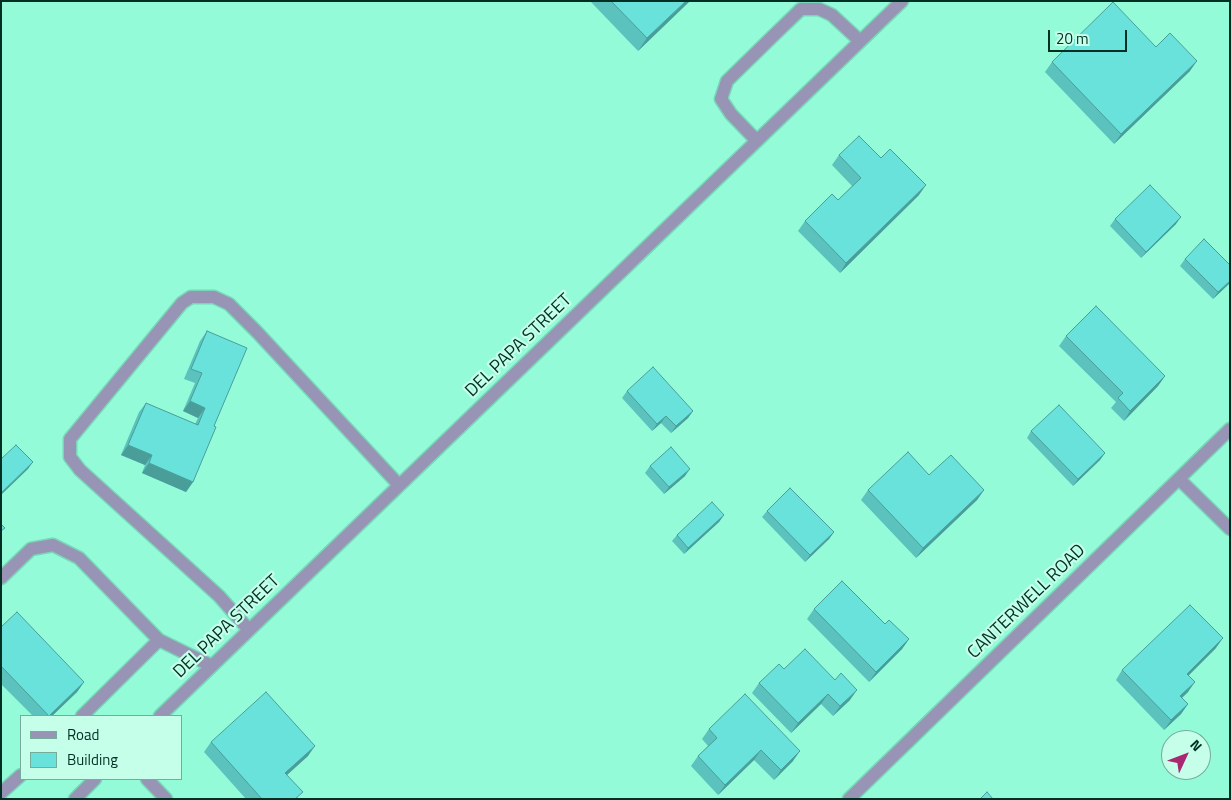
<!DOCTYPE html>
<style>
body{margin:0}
#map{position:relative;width:1231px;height:800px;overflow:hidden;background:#94fbd8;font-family:"Titillium Web",sans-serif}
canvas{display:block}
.frame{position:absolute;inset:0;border:2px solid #003024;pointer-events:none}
.legend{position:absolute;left:20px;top:715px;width:162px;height:65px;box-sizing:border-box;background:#c5ffea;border:1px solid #76ac9b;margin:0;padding:6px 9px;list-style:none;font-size:15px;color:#003024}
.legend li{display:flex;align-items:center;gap:10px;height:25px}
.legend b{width:25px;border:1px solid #76ac9b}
.north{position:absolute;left:1161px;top:730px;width:50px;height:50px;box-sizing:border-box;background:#c5ffea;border:1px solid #76ac9b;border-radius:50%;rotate:47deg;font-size:14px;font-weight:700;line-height:20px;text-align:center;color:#003024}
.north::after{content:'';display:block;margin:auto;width:18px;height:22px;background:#aa2772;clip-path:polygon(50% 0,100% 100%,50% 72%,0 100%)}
.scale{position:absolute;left:1048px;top:30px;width:79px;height:22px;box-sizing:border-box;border:2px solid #003024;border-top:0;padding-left:6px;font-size:15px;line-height:18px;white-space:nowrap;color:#003024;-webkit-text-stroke:4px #c5ffea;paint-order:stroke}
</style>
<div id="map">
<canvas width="1231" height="800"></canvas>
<div class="frame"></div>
<ul class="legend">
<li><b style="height:6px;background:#9894b6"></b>Road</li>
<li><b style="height:14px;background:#6ae2dc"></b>Building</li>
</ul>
<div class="north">N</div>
<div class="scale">20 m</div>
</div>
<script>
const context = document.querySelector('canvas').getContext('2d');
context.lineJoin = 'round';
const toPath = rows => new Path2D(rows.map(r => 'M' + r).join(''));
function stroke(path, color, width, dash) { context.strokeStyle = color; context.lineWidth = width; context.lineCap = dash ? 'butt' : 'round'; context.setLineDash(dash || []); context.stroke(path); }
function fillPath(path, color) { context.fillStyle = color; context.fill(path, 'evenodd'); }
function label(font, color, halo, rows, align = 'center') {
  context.font = font + ' "Titillium Web",sans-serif'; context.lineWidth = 4.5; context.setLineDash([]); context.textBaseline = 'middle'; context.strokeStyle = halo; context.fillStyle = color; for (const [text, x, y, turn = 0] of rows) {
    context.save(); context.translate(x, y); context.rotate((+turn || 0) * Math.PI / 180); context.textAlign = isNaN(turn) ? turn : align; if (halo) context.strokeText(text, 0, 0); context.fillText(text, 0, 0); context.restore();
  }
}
const minor = toPath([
 [757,141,731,114,721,99,727,81,772,37,801,9,819,9,832,15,860,41],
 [1179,479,1230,529],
 [1,578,31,549,53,545,79,558,159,640],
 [249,630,219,596,80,470,70,457,70,439,182,303,191,297,214,297,229,304,257,332,399,485],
 [82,716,159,640,212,666],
 [160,716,902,1],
 [147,779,166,799],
 [1,793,21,775],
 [75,799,95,779],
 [849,799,1230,429]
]);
stroke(minor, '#79d6b8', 15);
stroke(minor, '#9894b6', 12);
fillPath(toPath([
 [590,1,690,1,638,51],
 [1052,62,1190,71,1114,144,1045,72],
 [839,155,881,158,919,195,840,273,798,231,805,221,838,200,852,186,832,165],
 [1115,219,1176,224,1141,258,1110,226],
 [1185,259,1230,283,1213,299,1180,266],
 [207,331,214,426,193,482,186,492,142,473,145,465,121,455,139,412,146,403,195,424,198,418,183,411,195,383,184,379,200,341],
 [1066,336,1165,376,1158,386,1124,421,1111,408,1116,402,1059,346],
 [627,391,693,411,688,418,671,433,661,423,652,431,622,398],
 [1031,431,1105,453,1100,460,1073,486,1027,438],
 [650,466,685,476,664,494,645,473],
 [929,475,984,490,977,500,916,558,861,500,868,490],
 [767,511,834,532,829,539,805,562,762,517],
 [724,515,719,522,684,554,672,541,677,535],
 [814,609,885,624,909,639,902,649,869,682,807,619],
 [1,627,84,682,77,692,52,716,33,716,1,684],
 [1216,648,1189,675,1188,692,1182,698,1188,704,1181,714,1164,730,1116,680,1122,670],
 [784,669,850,700,833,716,821,704,791,733,752,693,759,683],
 [709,729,793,761,774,780,754,760,718,795,691,766,698,756,708,746,702,739],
 [211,742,308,756,287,775,298,799,246,799,204,752]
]), '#5bc2bd');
fillPath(toPath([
 [686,1,690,1,638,51,647,38],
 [1197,61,1190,71,1114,144,1121,134],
 [926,185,919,195,840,273,846,263],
 [1181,217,1176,224,1141,258,1146,252],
 [1230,281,1230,283,1213,299,1218,292],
 [1165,376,1158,386,1124,421,1130,411],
 [190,401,205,408,198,418,183,411],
 [693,411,688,418,671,433,676,426],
 [666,416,661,423,652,431,657,424],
 [128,445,152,455,145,465,121,455],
 [1105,453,1100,460,1073,486,1078,479],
 [33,462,28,469,1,495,1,493],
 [149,463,193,482,186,492,142,473],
 [690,469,685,476,664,494,669,487],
 [984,490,977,500,916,558,923,548],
 [724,515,719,522,684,554,688,548],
 [834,532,829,539,805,562,810,555],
 [1223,638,1216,648,1180,684,1187,674],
 [909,639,902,649,869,682,876,672],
 [84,682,77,692,52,716,48,716],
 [1195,682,1188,692,1173,706,1180,696],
 [857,690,850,700,833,716,840,706],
 [828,694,821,704,791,733,798,723],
 [1188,704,1181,714,1164,730,1171,720],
 [315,746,308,756,278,783,285,773],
 [761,750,754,760,718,795,725,785],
 [800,751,793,761,774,780,781,770]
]), '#4a9e9a');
const building = toPath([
 [611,1,686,1,647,38,611,1],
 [1113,2,1156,47,1170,33,1197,61,1121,134,1052,62,1113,2],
 [859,136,881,158,890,149,926,185,846,263,805,221,832,194,838,200,861,178,839,155,859,136],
 [1150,185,1181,217,1146,252,1115,219,1150,185],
 [1204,239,1230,265,1230,281,1218,292,1185,259,1204,239],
 [1096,306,1165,376,1130,411,1118,398,1123,393,1066,336,1096,306],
 [207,331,247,348,214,426,216,427,193,482,149,463,152,455,128,445,146,403,198,425,205,408,190,401,202,373,191,369,207,331],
 [653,367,693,411,676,426,666,416,657,424,627,391,653,367],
 [1059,405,1105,453,1078,479,1031,431,1059,405],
 [16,445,33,462,1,493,1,459,16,445],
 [671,447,690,469,669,487,650,466,671,447],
 [908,452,929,475,951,455,984,490,923,548,868,490,908,452],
 [790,488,834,532,810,555,767,511,790,488],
 [712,502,724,515,688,548,677,535,712,502],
 [1,524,5,528,1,531,1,524],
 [842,581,885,624,889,620,909,639,876,672,814,609,842,581],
 [1190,605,1223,638,1187,674,1195,682,1180,696,1188,704,1171,720,1122,670,1190,605],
 [17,612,84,682,49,716,1,666,1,627,17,612],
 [805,649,835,680,841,673,857,690,840,706,828,694,798,723,759,683,779,664,784,669,805,649],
 [266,692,315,746,285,773,303,792,295,799,262,799,211,742,266,692],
 [745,694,800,751,781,770,761,750,725,785,698,756,717,738,709,729,745,694],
 [987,792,993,799,980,799,987,792]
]);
fillPath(building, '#6ae2dc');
stroke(building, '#4a9e9a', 1);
label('18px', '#003024', '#c5ffea', [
 ["DEL PAPA STREET",519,346,-44],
 ["CANTERWELL ROAD",1027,602,-44],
 ["DEL PAPA STREET",227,627,-44]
]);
</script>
